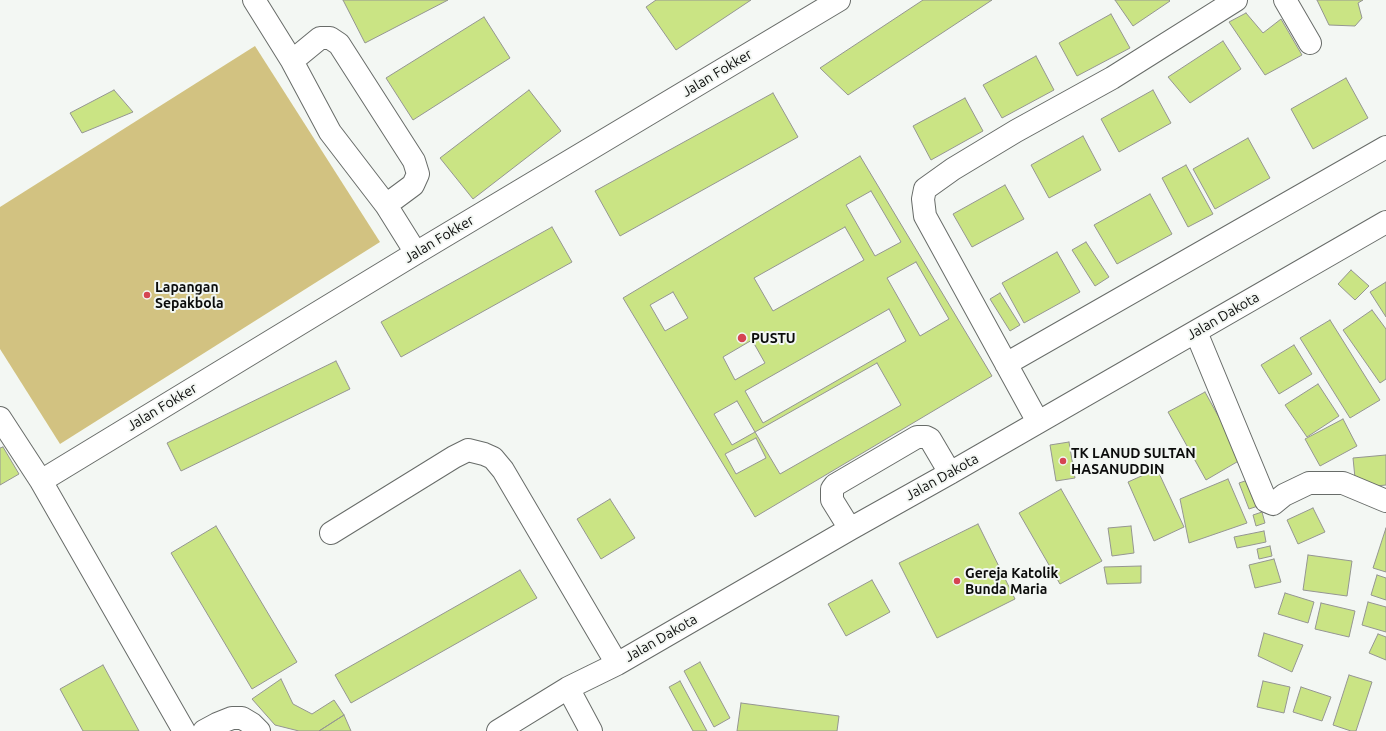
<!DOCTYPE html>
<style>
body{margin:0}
canvas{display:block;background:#f3f7f3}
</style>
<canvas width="1386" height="731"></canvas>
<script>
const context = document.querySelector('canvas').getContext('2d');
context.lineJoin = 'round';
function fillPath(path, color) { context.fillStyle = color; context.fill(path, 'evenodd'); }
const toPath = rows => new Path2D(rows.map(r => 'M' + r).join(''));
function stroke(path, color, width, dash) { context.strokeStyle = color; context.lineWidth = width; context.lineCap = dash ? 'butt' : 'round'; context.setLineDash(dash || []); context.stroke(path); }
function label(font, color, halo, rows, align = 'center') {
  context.font = font + ' Ubuntu,sans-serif'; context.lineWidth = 4; context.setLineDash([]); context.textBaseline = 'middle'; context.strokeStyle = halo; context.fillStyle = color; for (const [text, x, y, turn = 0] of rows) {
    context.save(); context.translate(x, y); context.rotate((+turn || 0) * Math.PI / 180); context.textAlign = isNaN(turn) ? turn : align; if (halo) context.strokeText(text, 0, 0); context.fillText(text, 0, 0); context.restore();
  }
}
fillPath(toPath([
 [255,46,380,242,60,444,0,349,0,207]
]), '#d2c281');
const building = toPath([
 [343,0,448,0,365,43,343,0],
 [656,0,751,0,676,50,646,7,656,0],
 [923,0,992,0,848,95,820,68,923,0],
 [1115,0,1169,0,1170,1,1133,26,1115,0],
 [1317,0,1363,0,1358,3,1362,18,1355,26,1329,25,1317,0],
 [1246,13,1263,33,1281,19,1302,55,1265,75,1229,22,1246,13],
 [1111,14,1130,48,1077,76,1059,43,1111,14],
 [484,17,510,58,413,120,386,78,484,17],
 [1223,41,1241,69,1190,103,1168,77,1223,41],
 [1036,56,1054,90,1002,118,983,85,1036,56],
 [1346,78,1368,118,1313,149,1291,109,1346,78],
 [114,90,133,112,82,133,70,113,114,90],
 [529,90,561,131,473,199,440,158,529,90],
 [1153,90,1171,123,1119,152,1101,119,1153,90],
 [773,93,798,137,620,236,595,191,773,93],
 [965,98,983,131,931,160,913,126,965,98],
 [1083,136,1101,170,1049,198,1031,165,1083,136],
 [1248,138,1270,178,1215,209,1193,169,1248,138],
 [860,156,992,376,755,517,623,298,860,156],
 [871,191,901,242,875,256,846,205,871,191],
 [845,227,864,260,773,311,754,278,845,227],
 [916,262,949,319,920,336,887,278,916,262],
 [673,292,688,318,665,331,650,305,673,292],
 [889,309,906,341,763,423,745,391,889,309],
 [752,340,765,363,735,380,723,357,752,340],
 [877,363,901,405,780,474,755,432,877,363],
 [737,401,755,432,732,445,714,414,737,401],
 [1186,165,1213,214,1188,227,1162,178,1186,165],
 [1005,185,1024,219,972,247,953,214,1005,185],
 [1150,194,1172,234,1117,264,1094,225,1150,194],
 [552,227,572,262,401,357,381,322,552,227],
 [1086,242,1109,277,1095,286,1072,250,1086,242],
 [1057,252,1080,292,1024,323,1002,283,1057,252],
 [1351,270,1369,286,1355,300,1338,284,1351,270],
 [1386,282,1386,317,1370,292,1386,282],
 [1000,293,1020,325,1010,331,990,299,1000,293],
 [1372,310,1386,329,1386,379,1380,383,1343,330,1372,310],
 [1330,320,1380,400,1350,418,1300,338,1330,320],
 [1294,345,1312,374,1279,394,1261,365,1294,345],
 [336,361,350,389,181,471,167,443,336,361],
 [1318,384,1339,416,1307,437,1285,405,1318,384],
 [1205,392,1242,459,1206,480,1168,412,1205,392],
 [1343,419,1357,446,1320,466,1305,439,1343,419],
 [756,438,766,458,736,474,725,454,756,438],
 [1069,442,1075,478,1056,481,1050,445,1069,442],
 [3,447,19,474,0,485,0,448,3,447],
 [1386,455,1386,485,1356,488,1353,458,1386,455],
 [1157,469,1184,527,1154,541,1128,482,1157,469],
 [1228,479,1247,523,1189,543,1180,499,1228,479],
 [1248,480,1258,506,1249,509,1239,483,1248,480],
 [1061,489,1102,561,1060,584,1019,513,1061,489],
 [610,499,635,538,601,559,577,519,610,499],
 [1313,508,1325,532,1298,544,1287,520,1313,508],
 [1262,512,1265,523,1256,526,1253,515,1262,512],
 [978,524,1015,599,937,638,899,563,978,524],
 [216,526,297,662,252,689,171,553,216,526],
 [1131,526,1134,553,1112,556,1108,528,1131,526],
 [1386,528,1386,572,1373,568,1386,528],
 [1264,531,1266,542,1237,548,1234,537,1264,531],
 [1270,546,1272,556,1259,559,1257,549,1270,546],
 [1308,555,1352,561,1347,596,1303,590,1308,555],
 [1274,559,1281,582,1255,588,1249,565,1274,559],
 [1141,566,1141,583,1107,584,1104,567,1141,566],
 [520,570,537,598,351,703,335,675,520,570],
 [1377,575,1386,578,1386,600,1371,595,1377,575],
 [872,580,890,612,846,636,828,604,872,580],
 [1285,593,1314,602,1308,623,1278,614,1285,593],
 [1368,602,1386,607,1386,632,1362,625,1368,602],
 [1321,603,1355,611,1349,637,1315,629,1321,603],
 [1264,633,1303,645,1292,672,1258,656,1264,633],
 [1378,634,1386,637,1386,660,1369,653,1378,634],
 [700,662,730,718,714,727,684,671,700,662],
 [103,665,139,731,83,731,60,689,103,665],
 [1349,675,1372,682,1356,731,1351,731,1333,725,1349,675],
 [281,679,293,704,312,714,334,700,344,715,319,731,299,731,275,725,252,699,281,679],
 [680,681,707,731,693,731,669,687,680,681],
 [1263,681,1290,687,1284,713,1257,707,1263,681],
 [1301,687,1331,697,1322,721,1293,712,1301,687],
 [741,703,839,716,837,731,737,731,741,703],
 [344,715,351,731,319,731,344,715]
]);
fillPath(building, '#cae484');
stroke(building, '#959692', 1);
const minor = toPath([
 [254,0,292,61,330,132,386,205,416,253],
 [1285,0,1310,43],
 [292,61,320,38,330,38,339,44,414,161,418,174,413,185,386,205],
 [1196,332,1266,501,1273,504,1284,495,1309,483,1343,483,1386,501],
 [1006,364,1386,147],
 [0,418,41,481,184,731],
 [1038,422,925,216,923,199,925,189,953,169,1016,131,1112,78,1236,0],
 [41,481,416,253,839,0],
 [850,529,832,500,832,489,835,485,917,437,926,437,930,439,950,473],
 [331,533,454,457,468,450,484,454,493,458,503,470,617,664],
 [568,688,591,731],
 [204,731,217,724,232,718,242,718,252,724,259,731],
 [498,731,568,688,617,664,850,529,950,473,1386,222]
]);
stroke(minor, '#686c69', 24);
stroke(minor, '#fff', 22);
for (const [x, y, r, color] of [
 [147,295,4,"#d54552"],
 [742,338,5,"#d54552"],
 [1063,461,4,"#d54552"],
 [957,581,4,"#d54552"]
]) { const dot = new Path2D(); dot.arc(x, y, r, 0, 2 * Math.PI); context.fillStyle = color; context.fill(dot); stroke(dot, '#f3f7f3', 1.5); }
label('14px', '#0b0c0b', '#f3f7f3', [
 ["Jalan Fokker",717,73,-31],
 ["Jalan Fokker",439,239,-31],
 ["Jalan Dakota",1223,316,-30],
 ["Jalan Fokker",162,407,-31],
 ["Jalan Dakota",942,477,-29],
 ["Jalan Dakota",661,638,-30]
]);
label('bold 14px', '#0b0c0b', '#f3f7f3', [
 ["Lapangan",155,287],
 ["Sepakbola",155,303],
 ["PUSTU",751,338],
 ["TK LANUD SULTAN",1071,453],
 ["HASANUDDIN",1071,469],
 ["Gereja Katolik",965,573],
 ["Bunda Maria",965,589]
], 'left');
</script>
